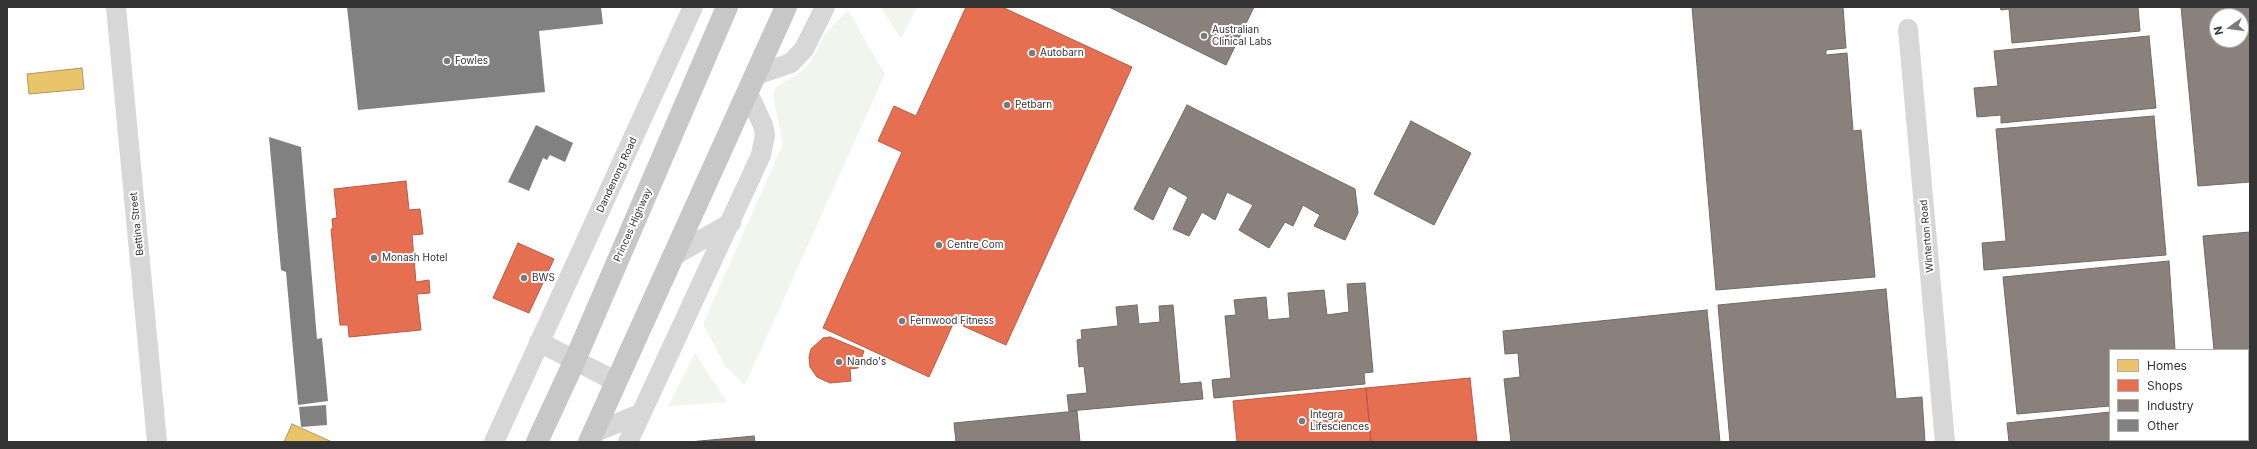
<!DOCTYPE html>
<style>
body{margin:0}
#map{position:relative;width:2257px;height:449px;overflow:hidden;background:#fff;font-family:Inter,sans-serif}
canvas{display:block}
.frame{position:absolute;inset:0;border:8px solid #333;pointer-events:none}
.legend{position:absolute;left:2109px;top:349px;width:140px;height:92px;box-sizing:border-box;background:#fff;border:1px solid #adadad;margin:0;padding:5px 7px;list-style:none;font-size:12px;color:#333}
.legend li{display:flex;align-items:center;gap:8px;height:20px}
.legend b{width:20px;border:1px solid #adadad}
.north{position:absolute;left:2209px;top:8px;width:40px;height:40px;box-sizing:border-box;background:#fff;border:1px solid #adadad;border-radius:50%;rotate:256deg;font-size:11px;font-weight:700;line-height:16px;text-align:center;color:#333}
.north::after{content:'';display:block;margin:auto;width:14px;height:18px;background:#7a7a7a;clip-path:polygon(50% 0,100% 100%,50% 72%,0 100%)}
</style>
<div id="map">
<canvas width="2257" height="449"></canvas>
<div class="frame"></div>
<ul class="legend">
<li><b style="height:11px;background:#e9c46a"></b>Homes</li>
<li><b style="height:11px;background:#e76f51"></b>Shops</li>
<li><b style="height:11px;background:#8a817c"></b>Industry</li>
<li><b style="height:11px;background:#818181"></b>Other</li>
</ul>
<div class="north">N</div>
</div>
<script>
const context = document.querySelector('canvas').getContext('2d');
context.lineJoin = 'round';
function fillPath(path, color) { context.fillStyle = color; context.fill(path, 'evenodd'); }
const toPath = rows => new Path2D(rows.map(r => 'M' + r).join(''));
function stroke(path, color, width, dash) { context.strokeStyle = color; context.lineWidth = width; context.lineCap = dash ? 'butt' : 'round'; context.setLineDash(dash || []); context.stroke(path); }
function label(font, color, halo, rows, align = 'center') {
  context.font = font + ' Inter,sans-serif'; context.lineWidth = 4; context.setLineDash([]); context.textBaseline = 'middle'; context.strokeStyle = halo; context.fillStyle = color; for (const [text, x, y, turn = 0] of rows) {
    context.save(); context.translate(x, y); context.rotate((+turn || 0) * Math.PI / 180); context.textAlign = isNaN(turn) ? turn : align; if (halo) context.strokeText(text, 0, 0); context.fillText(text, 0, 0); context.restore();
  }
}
fillPath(toPath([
 [881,7,917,7,901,39],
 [848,10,885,74,745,385,725,366,703,324,783,144,773,97,776,87,798,74,810,63,825,34],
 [695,353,727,402,668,406]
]), '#f1f5ed');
const homes = toPath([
 [82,68,84,89,29,94,27,74,82,68],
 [292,424,332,442,284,442,292,424]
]);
fillPath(homes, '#e9c46a');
stroke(homes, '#b2985a', 1);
const shops = toPath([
 [966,7,1002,7,1132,67,1006,345,954,322,929,377,823,328,902,152,878,141,894,106,916,116,966,7],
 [406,181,409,210,420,209,423,234,412,235,416,282,429,280,430,293,417,294,421,330,349,337,348,325,340,325,331,229,333,229,332,219,337,218,334,189,406,181],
 [518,243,554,259,529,313,493,298,518,243],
 [830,337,864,351,858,368,850,369,851,381,830,383,817,377,810,367,809,357,811,349,823,338,830,337],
 [1470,378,1477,442,1371,442,1366,388,1470,378],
 [1366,388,1371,442,1237,442,1233,401,1366,388]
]);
fillPath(shops, '#e76f51');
stroke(shops, '#b15d48', 1);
const industry = toPath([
 [1109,7,1254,7,1226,65,1109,7],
 [1692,7,1843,7,1846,48,1826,50,1826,55,1847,53,1853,131,1861,130,1875,277,1716,290,1692,7],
 [2000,7,2138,7,2140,31,2012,43,2009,9,2001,10,2000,7],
 [2181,7,2250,7,2250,182,2198,186,2181,7],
 [2217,16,2241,16,2241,40,2217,40,2217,16],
 [2149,36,2156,108,2001,123,2001,115,1977,117,1974,88,1998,86,1994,51,2149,36],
 [1187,105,1355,189,1358,213,1345,240,1314,226,1320,215,1303,205,1293,226,1285,222,1269,248,1239,230,1253,205,1227,192,1215,220,1202,212,1189,236,1173,229,1188,197,1169,186,1153,220,1134,209,1187,105],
 [2154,116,2166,255,1984,270,1982,243,2006,241,1996,129,2154,116],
 [1411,121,1471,153,1434,225,1374,194,1411,121],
 [2250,232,2250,442,2224,442,2224,440,2248,440,2248,350,2214,350,2203,236,2250,232],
 [2169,261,2175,350,2110,350,2110,406,2017,414,2003,277,2169,261],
 [1365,283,1373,372,1364,373,1365,384,1214,398,1212,380,1231,378,1225,316,1236,315,1234,300,1266,297,1268,320,1290,318,1288,293,1324,290,1327,315,1349,312,1347,284,1365,283],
 [1886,289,1896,399,1922,397,1925,442,1730,442,1718,305,1886,289],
 [1137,305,1139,324,1160,322,1159,306,1173,305,1180,384,1201,382,1203,399,1069,411,1067,395,1087,393,1084,366,1079,367,1077,340,1082,339,1081,330,1118,326,1116,307,1137,305],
 [1707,310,1720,442,1511,442,1504,379,1520,377,1518,353,1505,354,1503,331,1707,310],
 [1077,411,1080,442,956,442,954,423,1077,411],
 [2110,412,2110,440,2182,440,2183,442,2009,442,2007,423,2110,412],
 [754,436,755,442,689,442,754,436]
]);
fillPath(industry, '#8a817c');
stroke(industry, '#706a66', 1);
fillPath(toPath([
 [347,7,601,7,603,24,539,31,545,92,358,110],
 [536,125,573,143,565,162,550,155,547,160,543,158,529,191,508,182],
 [269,137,301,147,317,339,322,338,328,401,298,405,286,272,281,270],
 [326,405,327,425,301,427,299,407]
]), '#818181');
stroke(toPath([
 [116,7,157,442],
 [1908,29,1945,442],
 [756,75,791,63,804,49,825,7],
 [675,255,731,223],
 [539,342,617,382],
 [593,433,640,414],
 [494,442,693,7],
 [628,442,761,155,765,135,763,125,748,93]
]), '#d7d7d7', 20);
stroke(toPath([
 [537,442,575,360,727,7],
 [589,442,786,7]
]), '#c7c7c7', 22);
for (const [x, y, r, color] of [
 [1204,36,4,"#7a7a7a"],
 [1032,53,4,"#7a7a7a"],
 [447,61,4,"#7a7a7a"],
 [1007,105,4,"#7a7a7a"],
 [939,245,4,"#7a7a7a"],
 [374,258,4,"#7a7a7a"],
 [524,278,4,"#7a7a7a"],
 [902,321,4,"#7a7a7a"],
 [839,362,4,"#7a7a7a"],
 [1302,421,4,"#7a7a7a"]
]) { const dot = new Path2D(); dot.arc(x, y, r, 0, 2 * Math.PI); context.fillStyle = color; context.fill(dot); stroke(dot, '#fff', 1.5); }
label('10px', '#333', '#fff', [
 ["Australian",1212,30],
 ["Clinical Labs",1212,42],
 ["Autobarn",1040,53],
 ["Fowles",455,61],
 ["Petbarn",1015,105],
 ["Centre Com",947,245],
 ["Monash Hotel",382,258],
 ["BWS",532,278],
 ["Fernwood Fitness",910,321],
 ["Nando's",847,362],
 ["Integra",1310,415],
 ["Lifesciences",1310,427]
], 'left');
label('10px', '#333', '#fff', [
 ["Dandenong Road",617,175,-65],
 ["Bettina Street",137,224,-96],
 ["Princes Highway",633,225,-66],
 ["Winterton Road",1927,236,-95]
]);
</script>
